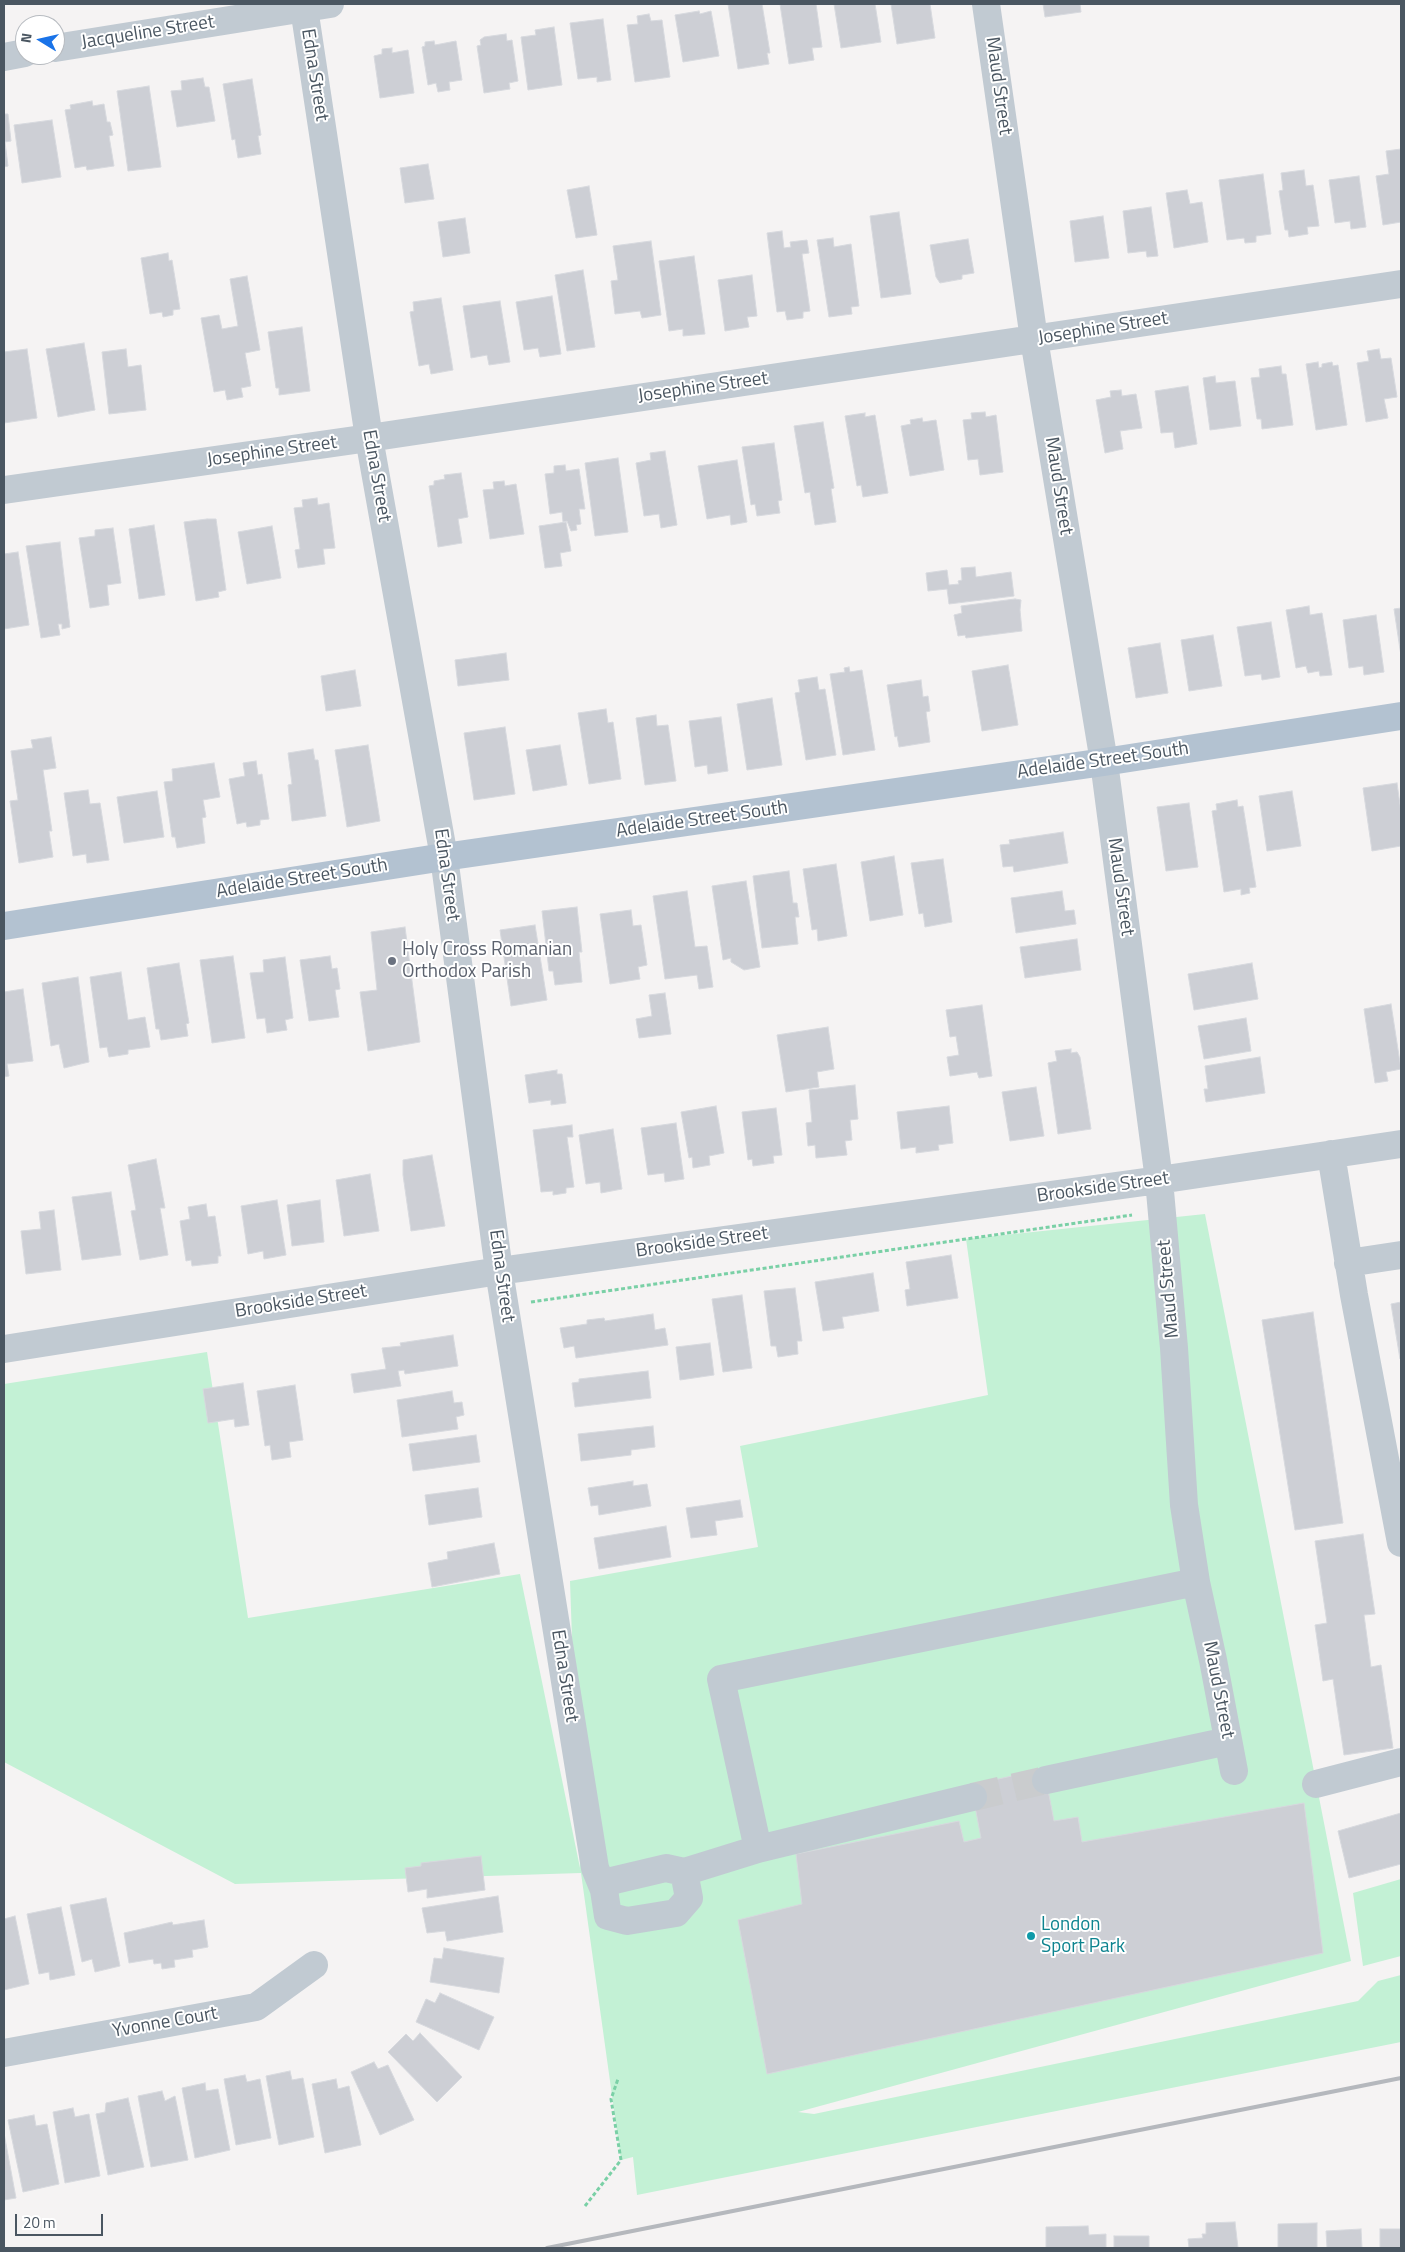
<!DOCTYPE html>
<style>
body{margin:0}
#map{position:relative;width:1405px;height:2252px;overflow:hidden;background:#f5f3f3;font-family:"Titillium Web",sans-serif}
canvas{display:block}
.frame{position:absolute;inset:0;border:5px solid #4a5661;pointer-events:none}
.north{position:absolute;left:15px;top:15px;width:50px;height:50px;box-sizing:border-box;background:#fff;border:1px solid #b7bbc0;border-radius:50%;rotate:279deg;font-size:14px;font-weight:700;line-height:20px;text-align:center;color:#4a5661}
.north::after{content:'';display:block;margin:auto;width:18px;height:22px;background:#1a73e8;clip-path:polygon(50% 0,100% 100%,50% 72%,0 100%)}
.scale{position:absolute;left:15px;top:2214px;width:88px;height:22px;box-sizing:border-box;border:2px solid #4a5661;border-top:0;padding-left:6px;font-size:15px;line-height:18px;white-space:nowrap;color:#4a5661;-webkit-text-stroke:4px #fff;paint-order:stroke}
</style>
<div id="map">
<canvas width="1405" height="2252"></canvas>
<div class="frame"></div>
<div class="north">N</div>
<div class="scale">20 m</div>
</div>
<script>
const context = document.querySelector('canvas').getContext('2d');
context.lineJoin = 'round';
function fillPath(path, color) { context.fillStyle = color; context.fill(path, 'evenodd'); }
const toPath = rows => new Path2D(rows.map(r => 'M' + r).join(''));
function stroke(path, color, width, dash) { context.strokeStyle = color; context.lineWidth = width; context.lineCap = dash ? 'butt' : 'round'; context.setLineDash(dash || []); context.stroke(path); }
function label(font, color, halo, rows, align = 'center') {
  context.font = font + ' "Titillium Web",sans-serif'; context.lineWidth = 4; context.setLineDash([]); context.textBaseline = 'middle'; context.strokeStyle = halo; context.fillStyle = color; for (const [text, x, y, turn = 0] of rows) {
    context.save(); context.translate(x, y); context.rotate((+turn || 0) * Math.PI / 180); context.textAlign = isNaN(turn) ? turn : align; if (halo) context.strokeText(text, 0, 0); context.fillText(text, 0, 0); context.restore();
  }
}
fillPath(toPath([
 [1205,1214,1351,1961,798,2112,814,2114,1358,2001,1378,1981,1401,1975,1401,2042,637,2195,633,2157,621,2160,581,1873,235,1884,4,1762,4,1384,207,1352,248,1618,520,1574,580,1868,570,1581,758,1547,740,1446,988,1395,966,1239],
 [1401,1879,1401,1956,1363,1966,1353,1893]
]), '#c3f1d5');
const building = toPath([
 [728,4,762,4,770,53,767,53,769,64,738,69,728,4],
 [780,4,816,4,822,47,812,48,814,60,789,64,780,4],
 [834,4,875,4,881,42,841,48,834,4],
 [891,4,930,4,935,38,897,44,891,4],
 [1043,4,1080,4,1081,12,1045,17,1043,4],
 [699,11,700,14,711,11,719,56,683,62,675,15,699,11],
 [649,14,651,21,662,20,670,77,635,82,627,25,638,24,637,16,649,14],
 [603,19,611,80,597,82,597,77,578,79,570,23,603,19],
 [554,27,562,85,528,90,521,37,536,35,535,30,554,27],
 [506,34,507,41,512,40,518,81,509,83,510,89,484,93,477,46,481,45,480,40,484,37,506,34],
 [434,41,435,45,456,41,462,80,449,82,450,90,438,92,436,83,428,85,422,47,425,46,425,42,434,41],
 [392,48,392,53,408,50,414,93,380,98,374,56,382,54,382,49,392,48],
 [203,78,205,87,209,87,215,121,177,127,171,91,182,90,181,81,203,78],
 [252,79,261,135,258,136,261,154,238,158,235,139,232,140,223,84,252,79],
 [149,86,161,167,128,171,117,91,149,86],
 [92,101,93,106,104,104,107,122,110,122,113,135,109,136,114,166,87,170,86,166,75,168,65,110,71,109,70,105,92,101],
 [4,114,8,114,11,141,5,142,8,166,4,167,4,114],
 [52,120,61,177,22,183,14,125,52,120],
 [1401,149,1401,222,1383,225,1376,176,1389,174,1386,151,1401,149],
 [428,164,434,199,405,203,400,168,428,164],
 [1304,170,1306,186,1313,185,1319,226,1307,227,1308,234,1289,237,1288,230,1285,230,1279,191,1283,190,1281,173,1304,170],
 [1263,174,1271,234,1256,236,1256,242,1245,243,1244,238,1227,240,1219,180,1263,174],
 [1359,176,1366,227,1351,229,1350,221,1335,223,1329,180,1359,176],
 [589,186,597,235,576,238,567,190,589,186],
 [1187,190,1190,204,1202,202,1208,242,1174,248,1166,193,1187,190],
 [1151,207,1158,256,1147,257,1146,251,1128,253,1123,211,1151,207],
 [899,212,911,294,881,298,870,216,899,212],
 [1103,216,1109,258,1075,262,1070,221,1103,216],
 [465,218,470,253,443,257,438,222,465,218],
 [782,231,784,248,791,247,790,242,807,240,809,253,802,254,810,311,803,312,803,318,787,320,785,311,777,312,767,233,782,231],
 [833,238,834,247,851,244,859,306,851,307,852,314,829,317,817,240,833,238],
 [968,239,974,273,962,275,962,279,940,283,936,277,930,245,968,239],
 [651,241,661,315,642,318,640,311,615,314,611,281,618,280,613,246,651,241],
 [168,253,169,261,172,260,180,309,173,310,173,315,163,317,162,312,150,314,141,258,168,253],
 [694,256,705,334,683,336,683,329,669,331,659,261,694,256],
 [583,270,595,347,567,351,555,275,583,270],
 [752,275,757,316,747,317,749,327,725,331,718,280,752,275],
 [247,276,260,350,245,353,251,386,241,388,243,397,227,400,225,390,214,392,201,318,219,315,222,329,238,326,230,279,247,276],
 [552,296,561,354,540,357,538,348,524,350,516,302,552,296],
 [441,298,453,370,431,374,429,364,419,366,410,312,414,311,413,302,441,298],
 [500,301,510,362,489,365,487,355,471,358,463,306,500,301],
 [302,327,310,391,279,395,279,388,276,388,268,332,302,327],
 [84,343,95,410,58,417,46,349,84,343],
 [27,349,37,418,4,423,4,352,27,349],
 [126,349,128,367,141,365,146,410,109,414,102,352,126,349],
 [1379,349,1381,359,1391,358,1397,397,1384,399,1388,418,1366,422,1357,363,1369,361,1367,351,1379,349],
 [1318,362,1319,368,1322,367,1322,364,1332,362,1333,366,1338,365,1347,425,1316,430,1306,364,1318,362],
 [1281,366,1282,374,1286,374,1293,425,1262,429,1261,419,1257,419,1251,378,1260,377,1259,369,1281,366],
 [1215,376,1216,383,1235,381,1241,426,1210,430,1203,378,1215,376],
 [1188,386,1197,444,1175,448,1173,432,1161,433,1155,391,1188,386],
 [1121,390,1122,396,1136,394,1142,428,1120,431,1123,449,1105,453,1096,400,1111,397,1110,391,1121,390],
 [985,412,986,417,996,415,1003,472,980,475,978,459,968,460,963,420,972,419,971,413,985,412],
 [865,413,865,417,875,415,888,493,863,497,861,485,857,486,845,416,865,413],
 [922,418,923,422,936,420,944,470,910,476,901,426,911,424,910,420,922,418],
 [823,422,834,488,831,489,836,522,815,525,810,492,805,493,794,426,823,422],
 [774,443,782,500,778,501,780,513,757,516,755,504,751,505,742,447,774,443],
 [665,451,677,525,661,528,659,514,644,516,636,463,651,460,650,453,665,451],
 [618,458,628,532,595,536,585,463,618,458],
 [737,460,747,522,731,525,730,515,707,519,698,466,737,460],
 [565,465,566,471,579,469,585,509,579,509,581,524,576,525,577,530,571,531,567,521,563,522,562,512,550,514,545,474,554,473,554,466,565,465],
 [461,473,468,517,458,519,462,543,438,547,429,486,434,485,434,481,445,479,444,475,461,473],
 [504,481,505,486,516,484,524,534,490,539,483,490,494,489,493,482,504,481],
 [317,498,318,505,329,503,335,548,323,549,325,564,298,568,295,550,300,549,294,508,303,507,302,500,317,498],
 [207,519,216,519,226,590,218,592,219,597,196,601,184,522,207,519],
 [566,522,571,551,560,553,562,566,545,568,539,526,566,522],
 [154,525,165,595,139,599,129,529,154,525],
 [272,526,281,578,247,584,238,532,272,526],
 [113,528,121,583,107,585,109,605,90,608,79,538,95,536,95,530,113,528],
 [60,542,70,627,62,629,62,624,58,624,60,635,41,638,26,546,60,542],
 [18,552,29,625,4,629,4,554,18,552],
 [975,567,976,577,1011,572,1014,596,949,604,947,589,928,591,926,573,947,570,949,585,959,584,958,581,962,580,961,568,975,567],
 [1015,599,1021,600,1020,610,1022,631,966,638,965,635,958,636,954,615,962,613,961,606,1015,599],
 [1309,606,1310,615,1322,613,1332,675,1320,676,1319,671,1308,673,1306,666,1296,668,1286,610,1309,606],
 [1401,608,1401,656,1394,609,1401,608],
 [1376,615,1384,672,1364,675,1363,666,1349,668,1343,620,1376,615],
 [1271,622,1280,677,1262,680,1261,674,1245,676,1237,627,1271,622],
 [1213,635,1222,686,1189,691,1181,640,1213,635],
 [1160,643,1168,693,1136,698,1128,648,1160,643],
 [506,653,509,680,458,686,455,660,506,653],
 [1008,665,1018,725,982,731,972,671,1008,665],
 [849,667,850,672,862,670,875,750,843,755,830,674,845,672,844,668,849,667],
 [355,670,361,706,326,711,321,676,355,670],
 [817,677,819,690,825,689,836,755,806,760,795,693,800,692,798,680,817,677],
 [921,680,923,697,928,696,930,711,926,712,930,742,899,747,897,736,895,737,887,685,921,680],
 [772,698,782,765,747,770,737,704,772,698],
 [606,709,608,723,613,722,621,779,589,784,578,713,606,709],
 [656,715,657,726,668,725,676,781,645,785,636,718,656,715],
 [721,717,728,771,708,774,707,765,695,767,689,721,721,717],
 [505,727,515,794,474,800,464,733,505,727],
 [51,737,56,768,43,770,52,831,49,831,53,857,19,863,10,801,18,800,11,751,33,748,31,740,51,737],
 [368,745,380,821,347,827,335,750,368,745],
 [560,745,567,785,533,791,526,750,560,745],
 [313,749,315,760,318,760,326,816,292,821,288,785,292,784,288,753,313,749],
 [256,761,258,775,262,774,269,819,260,820,260,825,247,827,246,822,237,824,229,779,245,776,243,763,256,761],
 [214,763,220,797,203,800,206,817,202,818,205,843,177,848,175,837,172,837,164,782,173,781,172,769,214,763],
 [1397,783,1401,812,1401,846,1372,851,1363,788,1397,783],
 [88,790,90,804,100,803,109,860,87,863,86,854,73,856,64,793,88,790],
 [157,791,164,837,124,843,117,797,157,791],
 [1292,791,1301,846,1267,851,1259,796,1292,791],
 [1237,800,1238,807,1243,806,1256,887,1249,888,1250,893,1241,895,1241,889,1224,892,1212,811,1217,810,1216,804,1237,800],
 [1189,803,1198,867,1166,871,1157,807,1189,803],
 [1063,832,1068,863,1014,872,1013,866,1003,867,1000,845,1010,844,1009,840,1063,832],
 [894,856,903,915,870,921,861,862,894,856],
 [943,859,952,922,925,927,923,913,919,914,911,863,943,859],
 [836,864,847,936,818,941,817,929,812,930,803,869,836,864],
 [789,871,793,903,797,903,799,917,795,917,798,944,762,948,753,876,789,871],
 [746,881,760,967,744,970,731,962,731,958,723,960,712,886,746,881],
 [687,891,695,947,707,946,713,987,699,989,697,975,665,979,653,896,687,891],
 [1062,891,1065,911,1074,910,1076,924,1016,933,1011,898,1062,891],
 [577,907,582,952,579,952,582,982,555,985,553,971,549,971,542,911,577,907],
 [631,910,633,926,641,925,647,965,638,967,640,979,610,984,600,914,631,910],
 [535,925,547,1000,511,1006,500,930,535,925],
 [405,927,420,1042,368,1051,360,992,377,990,371,932,405,927],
 [1077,939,1081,970,1025,978,1020,947,1077,939],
 [233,956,245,1038,212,1043,200,960,233,956],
 [330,956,332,969,337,968,340,989,335,990,339,1017,309,1021,300,960,330,956],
 [285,957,293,1018,285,1020,287,1030,267,1033,265,1018,257,1019,250,973,264,972,263,960,285,957],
 [179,963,189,1023,186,1024,188,1036,161,1040,159,1029,156,1029,147,968,179,963],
 [1252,963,1258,999,1194,1010,1188,974,1252,963],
 [121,972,128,1020,145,1017,150,1047,128,1050,128,1054,109,1057,107,1047,100,1048,90,977,121,972],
 [78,977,89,1062,64,1068,59,1044,51,1046,42,983,78,977],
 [23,989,33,1061,7,1064,9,1076,4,1077,4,992,23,989],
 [665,993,671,1034,639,1038,636,1019,652,1016,649,995,665,993],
 [1391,1004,1401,1069,1386,1072,1388,1081,1375,1083,1364,1009,1391,1004],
 [982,1005,992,1076,979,1078,977,1072,950,1076,947,1057,959,1055,956,1036,950,1037,946,1010,982,1005],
 [1246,1018,1251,1051,1204,1059,1198,1026,1246,1018],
 [828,1027,834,1069,817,1072,819,1087,786,1092,777,1035,828,1027],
 [1071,1049,1071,1053,1077,1052,1080,1057,1091,1129,1058,1134,1048,1063,1057,1061,1055,1051,1071,1049],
 [1260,1057,1265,1093,1206,1102,1204,1089,1208,1089,1205,1066,1260,1057],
 [557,1070,557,1074,562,1074,566,1103,551,1105,551,1100,529,1103,525,1075,557,1070],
 [855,1085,858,1119,850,1120,852,1140,845,1141,847,1155,816,1158,815,1145,808,1146,806,1123,812,1122,809,1090,855,1085],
 [1036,1087,1044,1136,1010,1141,1002,1092,1036,1087],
 [716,1106,724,1153,709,1156,710,1165,693,1168,692,1157,689,1158,681,1112,716,1106],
 [949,1106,953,1143,938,1145,939,1150,916,1153,916,1147,901,1149,897,1112,949,1106],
 [776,1108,782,1155,773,1156,774,1163,753,1166,752,1159,748,1160,742,1112,776,1108],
 [676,1123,684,1179,665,1182,664,1173,648,1175,641,1128,676,1123],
 [572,1125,573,1137,567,1137,574,1187,566,1188,566,1193,553,1195,553,1191,541,1192,533,1130,572,1125],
 [613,1129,622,1189,601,1193,600,1182,586,1184,579,1135,613,1129],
 [432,1155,445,1226,411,1231,403,1175,403,1160,432,1155],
 [156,1159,165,1208,160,1208,168,1255,140,1260,131,1211,136,1210,128,1165,156,1159],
 [370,1174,379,1231,344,1236,336,1180,370,1174],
 [111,1192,121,1255,82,1260,72,1197,111,1192],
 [277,1200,286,1255,264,1259,263,1251,248,1254,241,1206,277,1200],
 [320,1200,324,1242,292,1246,287,1205,320,1200],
 [206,1204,208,1217,215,1216,221,1256,218,1256,218,1263,192,1266,191,1260,186,1261,180,1221,190,1219,188,1207,206,1204],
 [54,1210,61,1270,26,1274,21,1231,41,1229,39,1212,54,1210],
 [951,1255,958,1298,907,1306,905,1290,910,1289,906,1262,951,1255],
 [873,1273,879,1311,842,1317,844,1328,823,1331,815,1282,873,1273],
 [795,1288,802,1341,797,1341,798,1354,778,1357,776,1346,771,1346,764,1291,795,1288],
 [742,1295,752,1368,723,1372,712,1299,742,1295],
 [1401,1302,1401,1358,1400,1359,1391,1304,1401,1302],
 [1313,1312,1343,1523,1295,1530,1262,1320,1313,1312],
 [653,1314,655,1330,665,1328,668,1345,576,1358,574,1346,564,1348,560,1328,587,1324,587,1320,604,1318,605,1321,653,1314],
 [453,1335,458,1366,405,1374,404,1370,398,1371,401,1386,354,1393,351,1374,386,1369,382,1348,401,1346,400,1343,453,1335],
 [710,1343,714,1375,680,1380,676,1347,710,1343],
 [648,1371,651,1398,575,1407,572,1383,579,1382,579,1379,648,1371],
 [243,1383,249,1425,235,1427,234,1419,208,1423,203,1389,243,1383],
 [295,1385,303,1440,289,1442,291,1457,272,1460,270,1445,265,1446,257,1391,295,1385],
 [452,1391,454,1403,462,1402,464,1415,456,1417,458,1429,402,1437,397,1400,452,1391],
 [653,1426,655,1447,631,1450,631,1455,581,1461,578,1434,653,1426],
 [476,1435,480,1462,413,1471,409,1444,476,1435],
 [633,1481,633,1486,647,1484,651,1506,599,1515,598,1505,591,1506,588,1488,633,1481],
 [478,1488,482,1517,429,1525,425,1495,478,1488],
 [740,1500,743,1517,715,1521,717,1535,691,1538,686,1508,740,1500],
 [666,1526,671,1557,599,1569,594,1538,666,1526],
 [1363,1534,1375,1614,1364,1615,1371,1667,1381,1665,1393,1748,1344,1755,1333,1679,1323,1681,1315,1625,1327,1623,1315,1541,1363,1534],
 [494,1543,500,1574,432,1587,428,1563,448,1559,447,1552,494,1543],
 [1044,1769,1054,1821,1078,1817,1082,1842,1304,1803,1323,1953,767,2074,738,1920,802,1904,796,1854,959,1821,964,1842,981,1838,971,1785,1044,1769],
 [1401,1813,1401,1864,1349,1878,1338,1831,1401,1813],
 [481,1856,485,1890,427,1898,427,1889,408,1892,405,1868,421,1866,421,1863,481,1856],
 [498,1896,503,1932,447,1941,445,1931,427,1933,422,1908,498,1896],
 [106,1898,120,1966,95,1972,92,1959,82,1962,70,1905,106,1898],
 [61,1907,75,1975,50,1980,49,1972,39,1974,27,1914,61,1907],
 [15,1916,29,1984,4,1990,4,1919,15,1916],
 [204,1920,208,1947,192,1950,193,1957,174,1960,175,1967,162,1969,161,1963,154,1964,153,1959,129,1963,124,1933,172,1922,173,1925,204,1920],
 [444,1948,504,1958,499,1993,430,1982,434,1958,442,1959,444,1948],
 [440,1993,494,2017,479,2050,416,2022,426,1999,435,2003,440,1993],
 [420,2033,462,2077,437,2102,388,2052,406,2034,413,2041,420,2033],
 [374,2062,378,2069,388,2065,414,2120,380,2135,351,2072,374,2062],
 [290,2071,292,2080,303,2078,314,2137,279,2145,266,2076,290,2071],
 [245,2075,247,2082,260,2079,271,2138,236,2145,224,2079,245,2075],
 [336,2079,338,2089,349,2086,361,2145,325,2153,312,2084,336,2079],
 [205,2083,206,2091,218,2089,230,2150,195,2158,182,2088,205,2083],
 [162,2091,165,2101,175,2096,188,2160,151,2167,138,2096,162,2091],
 [128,2098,144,2167,108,2175,96,2114,105,2112,106,2103,128,2098],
 [73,2108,75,2117,89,2114,100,2176,65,2183,53,2112,73,2108],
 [34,2115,36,2126,47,2124,59,2184,23,2192,8,2120,34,2115],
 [4,2133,16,2198,4,2200,4,2133],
 [1235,2222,1238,2248,1189,2248,1188,2239,1203,2238,1202,2234,1206,2234,1206,2223,1235,2222],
 [1317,2223,1317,2248,1278,2248,1278,2224,1317,2223],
 [1088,2226,1089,2235,1106,2234,1106,2248,1046,2248,1046,2227,1088,2226],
 [1361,2229,1362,2248,1327,2248,1326,2231,1361,2229],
 [1380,2229,1401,2229,1401,2248,1380,2248,1380,2229],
 [1114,2236,1149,2236,1149,2248,1114,2248,1114,2236]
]);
fillPath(building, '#cdcfd5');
stroke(building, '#d7d9de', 1);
stroke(toPath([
 [973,1797,1046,1780]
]), '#caccce', 28, [28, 14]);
stroke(toPath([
 [531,1302,1132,1215],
 [585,2206,621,2160,611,2099,618,2079]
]), '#7ad0a6', 3, [4, 2.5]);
stroke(toPath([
 [986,4,1034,339,1104,762,1159,1180,1174,1348,1184,1505,1196,1582,1213,1660,1234,1771],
 [304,8,369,438,444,857,499,1271,595,1868,604,1890],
 [55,48,330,4],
 [4,57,25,53],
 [4,490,369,438,1401,284],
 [1331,1154,1354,1295,1401,1543],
 [1348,1263,1401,1255],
 [4,1349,499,1271,1159,1180,1401,1144],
 [1046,1780,1228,1741],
 [1316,1784,1401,1762],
 [973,1797,758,1849,721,1679,1196,1582],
 [684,1872,689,1898,676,1913,627,1921,608,1916,604,1890,611,1881,666,1868,684,1872,758,1849],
 [4,2053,256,2007,314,1965]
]), '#c1cad2', 28);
stroke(toPath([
 [4,926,444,857,1104,762,1401,716]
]), '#b3c2d1', 28);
stroke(toPath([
 [547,2248,1401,2078]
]), '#b5b8bd', 4);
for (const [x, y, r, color] of [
 [392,961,5,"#6b7280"],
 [1031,1936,5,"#0f9aa8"]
]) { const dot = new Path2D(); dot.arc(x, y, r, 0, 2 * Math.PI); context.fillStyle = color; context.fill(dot); stroke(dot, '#fff', 2); }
label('19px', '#4a5661', '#fff', [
 ["Jacqueline Street",148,33,-9],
 ["Edna Street",314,75,81],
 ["Maud Street",998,86,82],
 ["Josephine Street",1103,329,-9],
 ["Josephine Street",703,388,-8],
 ["Josephine Street",272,452,-8],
 ["Edna Street",376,476,80],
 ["Maud Street",1058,486,81],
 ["Adelaide Street South",1103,761,-8],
 ["Adelaide Street South",702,820,-8],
 ["Edna Street",446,875,82],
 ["Adelaide Street South",302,879,-9],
 ["Maud Street",1120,887,82],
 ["Brookside Street",1103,1188,-8],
 ["Brookside Street",702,1243,-8],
 ["Edna Street",501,1276,82],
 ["Maud Street",1169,1289,-95],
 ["Brookside Street",301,1302,-9],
 ["Edna Street",564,1676,81],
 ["Maud Street",1218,1690,79],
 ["Yvonne Court",165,2023,-10]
]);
label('19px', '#5b616d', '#fff', [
 ["Holy Cross Romanian",402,950],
 ["Orthodox Parish",402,972]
], 'left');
label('19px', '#0d838f', '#fff', [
 ["London",1041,1925],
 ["Sport Park",1041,1947]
], 'left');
</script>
